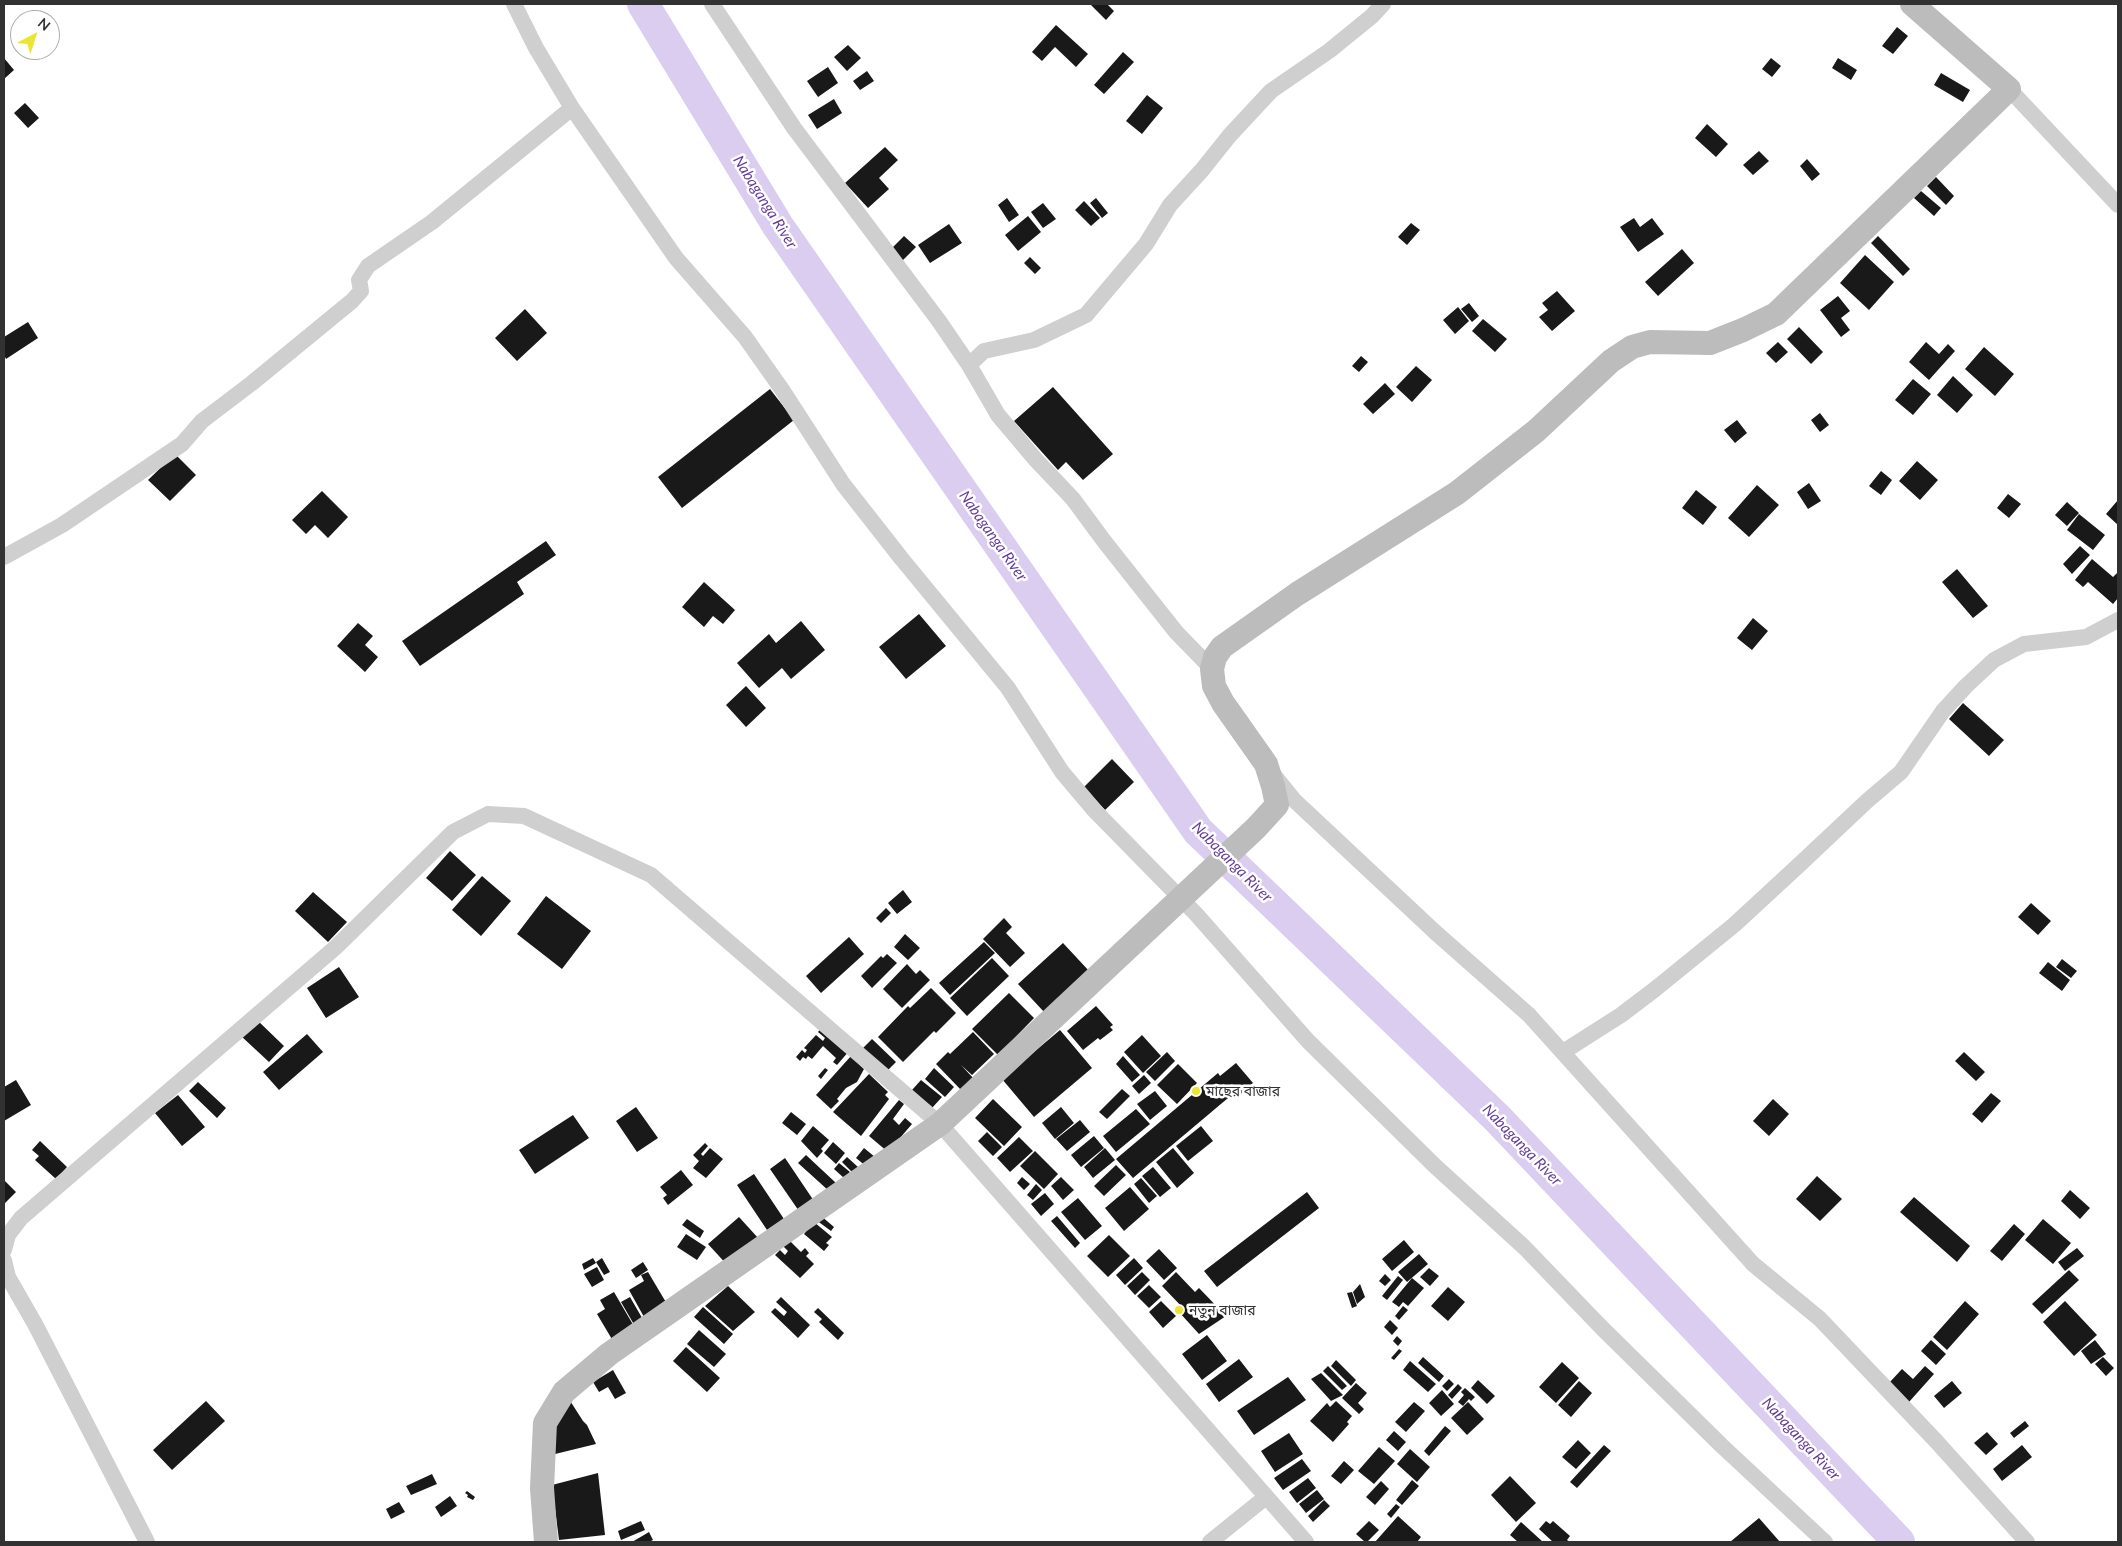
<!DOCTYPE html>
<meta charset="utf-8">
<style>
body{margin:0}
#map{position:relative;width:2122px;height:1546px;overflow:hidden;background:#fff;font-family:Lato,sans-serif}
canvas{display:block}
.frame{position:absolute;inset:0;border:5px solid #323232;pointer-events:none}
.north{position:absolute;left:10px;top:10px;width:50px;height:50px;box-sizing:border-box;background:#fff;border:1px solid #adadad;border-radius:50%;rotate:40deg;font-size:14px;font-weight:700;line-height:20px;text-align:center;color:#323232}
.north::after{content:'';display:block;margin:auto;width:18px;height:22px;background:#ece432;clip-path:polygon(50% 0,100% 100%,50% 72%,0 100%)}
</style>
<div id="map">
<canvas width="2122" height="1546"></canvas>
<div class="frame"></div>
<div class="north">N</div>
</div>
<script>
const context = document.querySelector('canvas').getContext('2d');
context.lineJoin = 'round';
const toPath = rows => new Path2D(rows.map(r => 'M' + r).join(''));
function stroke(path, color, width, dash) { context.strokeStyle = color; context.lineWidth = width; context.lineCap = dash ? 'butt' : 'round'; context.setLineDash(dash || []); context.stroke(path); }
function fillPath(path, color) { context.fillStyle = color; context.fill(path, 'evenodd'); }
function label(font, color, halo, rows, align = 'center') {
  context.font = font + ' Lato,"Noto Sans Bengali",sans-serif'; context.lineWidth = 5; context.setLineDash([]); context.textBaseline = 'middle'; context.strokeStyle = halo; context.fillStyle = color; for (const [text, x, y, turn = 0] of rows) {
    context.save(); context.translate(x, y); context.rotate((+turn || 0) * Math.PI / 180); context.textAlign = isNaN(turn) ? turn : align; if (halo) context.strokeText(text, 0, 0); context.fillText(text, 0, 0); context.restore();
  }
}
stroke(toPath([
 [643,4,778,226,1198,831,1497,1118,1899,1542]
]), '#dbcdef', 32);
fillPath(toPath([
 [1092,4,1107,4,1114,11,1106,20,1091,5],
 [1056,25,1088,54,1076,67,1055,47,1042,61,1032,52],
 [1897,27,1908,36,1893,54,1882,46],
 [848,45,861,58,847,71,834,57],
 [1123,52,1134,62,1104,94,1094,85],
 [4,58,14,70,4,79],
 [1771,58,1781,66,1772,77,1762,69],
 [1838,58,1857,70,1851,80,1832,68],
 [828,67,838,83,818,97,807,81],
 [867,71,874,81,860,90,853,81],
 [1941,73,1970,90,1963,102,1934,85],
 [1147,95,1163,108,1142,134,1126,121],
 [834,99,842,113,817,129,808,115],
 [25,103,39,118,28,128,14,113],
 [1707,124,1728,144,1716,157,1695,138],
 [885,147,898,160,879,178,889,189,868,208,845,183],
 [1759,151,1769,161,1753,175,1743,165],
 [1807,159,1820,174,1812,181,1800,166],
 [1936,177,1954,196,1946,205,1927,186],
 [1921,191,1941,208,1934,216,1914,198],
 [1007,198,1019,215,1009,222,998,205],
 [1096,198,1108,213,1102,218,1090,203],
 [1084,201,1100,218,1091,226,1075,210],
 [1043,203,1056,219,1043,228,1031,212],
 [1028,216,1041,232,1018,251,1005,235],
 [1634,218,1640,227,1652,218,1664,234,1638,252,1620,227],
 [1411,223,1420,230,1407,245,1398,237],
 [949,224,962,243,930,263,918,245],
 [904,236,916,247,902,261,890,250],
 [1878,236,1910,269,1903,276,1871,243],
 [1682,249,1694,263,1658,296,1645,282],
 [1865,255,1894,282,1869,310,1840,283],
 [1030,257,1041,268,1035,274,1024,263],
 [1557,291,1575,311,1552,331,1539,317,1548,310,1542,303],
 [1838,296,1850,311,1841,318,1850,330,1841,337,1820,310],
 [1469,303,1479,316,1472,322,1461,309],
 [1458,307,1469,321,1455,334,1443,320],
 [525,309,547,333,517,361,495,338],
 [1483,319,1507,339,1495,352,1472,331],
 [28,322,38,338,6,359,4,355,4,337],
 [1799,327,1823,352,1811,364,1787,339],
 [1778,342,1788,352,1776,363,1766,353],
 [1926,342,1939,354,1948,344,1955,351,1929,380,1909,362],
 [1984,347,2014,374,1995,396,1965,369],
 [1361,356,1368,362,1359,372,1352,366],
 [1416,366,1432,380,1412,402,1396,387],
 [1953,376,1973,395,1957,413,1937,395],
 [1913,379,1931,394,1913,415,1895,400],
 [1385,383,1395,394,1373,414,1363,404],
 [1053,387,1113,454,1083,480,1066,462,1058,470,1014,421],
 [770,389,794,420,682,508,658,477],
 [1820,413,1829,425,1820,432,1811,420],
 [1737,420,1747,433,1735,443,1724,430],
 [175,454,196,475,170,501,148,480],
 [1917,461,1938,480,1920,500,1899,481],
 [1881,471,1892,480,1881,495,1869,486],
 [1809,483,1821,501,1808,509,1797,492],
 [1757,485,1779,505,1749,537,1728,518],
 [1696,490,1717,507,1703,525,1682,508],
 [322,491,348,517,328,538,315,525,306,534,292,520],
 [2008,494,2021,504,2009,518,1997,508],
 [2118,500,2118,525,2106,514],
 [2067,502,2079,513,2067,526,2055,515],
 [2079,514,2105,535,2093,550,2067,530],
 [546,541,556,555,517,582,524,594,420,666,402,641],
 [2080,546,2090,555,2072,574,2063,564],
 [2092,559,2113,577,2118,572,2118,598,2113,604,2088,582,2083,587,2075,580],
 [1957,569,1988,606,1973,618,1942,582],
 [704,582,735,610,723,624,713,616,704,627,682,607],
 [919,614,946,646,906,679,879,647],
 [1753,618,1768,631,1752,650,1737,638],
 [801,621,825,650,791,679,782,668,759,688,737,663,769,634,776,643],
 [358,623,373,636,365,645,378,657,365,672,337,646],
 [746,686,766,708,746,727,726,705],
 [1963,703,2004,740,1989,756,1949,719],
 [1112,759,1134,782,1105,810,1084,787],
 [450,851,476,875,452,901,426,878],
 [482,876,511,901,481,936,452,910],
 [903,890,912,902,897,914,888,903],
 [313,892,347,922,328,942,295,911],
 [546,896,591,931,562,969,517,934],
 [2031,903,2051,921,2038,935,2018,917],
 [886,908,891,913,881,923,876,918],
 [1004,918,1012,927,1006,933,1025,953,1010,967,983,939],
 [905,934,920,948,908,960,894,947],
 [849,937,864,954,821,993,806,976],
 [984,942,995,953,950,995,939,983],
 [1063,943,1090,972,1045,1013,1018,984],
 [887,954,897,963,872,988,861,976,881,956,883,958],
 [992,958,1009,976,967,1016,950,998],
 [2062,959,2077,971,2071,978,2056,967],
 [2048,962,2070,980,2062,991,2039,973],
 [907,964,916,974,920,970,930,980,902,1008,883,989],
 [339,967,359,997,326,1018,307,988],
 [931,988,956,1013,936,1033,934,1031,903,1062,878,1037,908,1006,910,1008],
 [1009,993,1034,1018,998,1055,972,1029],
 [1096,1006,1113,1025,1110,1027,1113,1030,1100,1040,1098,1038,1083,1050,1067,1031],
 [256,1019,284,1046,269,1062,241,1036],
 [823,1026,850,1050,837,1065,833,1062,836,1058,823,1046,812,1059,808,1056,806,1059,803,1057,800,1061,796,1057,802,1050,805,1053,807,1050,804,1048,816,1035,823,1041,825,1038,818,1032],
 [1060,1030,1092,1068,1034,1117,1002,1079],
 [973,1032,994,1054,972,1075,961,1065,974,1079,962,1091,936,1064,948,1052,950,1054],
 [307,1034,323,1052,279,1090,263,1072],
 [1142,1035,1161,1056,1143,1073,1124,1052],
 [872,1039,896,1062,887,1071,863,1048],
 [1167,1052,1175,1061,1155,1081,1146,1072],
 [1964,1052,1985,1072,1976,1081,1955,1061],
 [851,1056,864,1069,857,1082,846,1088,837,1099,839,1101,831,1109,816,1095],
 [1123,1056,1140,1075,1132,1082,1116,1064],
 [1236,1063,1253,1083,1237,1097,1234,1093,1133,1178,1116,1159,1218,1073,1220,1076],
 [1178,1064,1197,1083,1177,1104,1157,1085],
 [825,1068,828,1070,821,1079,818,1076],
 [934,1068,954,1087,945,1097,925,1079],
 [869,1074,888,1092,885,1095,889,1099,861,1136,833,1112],
 [1144,1075,1151,1083,1139,1094,1132,1086],
 [16,1080,31,1105,4,1121,4,1087],
 [921,1080,942,1097,932,1108,912,1090],
 [198,1082,226,1108,217,1118,189,1091],
 [1122,1089,1130,1096,1107,1119,1099,1112],
 [1155,1091,1167,1106,1150,1120,1137,1104],
 [1991,1093,2001,1101,1982,1123,1972,1114],
 [178,1095,205,1127,182,1146,155,1113],
 [993,1099,1022,1127,1004,1146,975,1118],
 [1773,1099,1789,1114,1769,1136,1753,1121],
 [899,1100,904,1104,893,1119,899,1125,905,1118,912,1124,888,1152,869,1136],
 [636,1107,658,1138,637,1152,616,1121],
 [1061,1107,1074,1123,1055,1139,1042,1123],
 [1136,1109,1150,1124,1116,1152,1103,1136],
 [791,1112,806,1124,797,1135,782,1123],
 [573,1115,589,1138,535,1174,519,1150],
 [1080,1120,1090,1132,1067,1151,1056,1139],
 [813,1126,829,1140,821,1149,823,1151,817,1158,801,1141],
 [1201,1126,1213,1141,1188,1161,1176,1146],
 [987,1132,1002,1147,993,1156,978,1141],
 [1094,1136,1104,1148,1081,1167,1071,1155],
 [1019,1137,1033,1151,1010,1172,997,1158],
 [40,1141,67,1167,56,1179,35,1160,39,1156,32,1150],
 [833,1142,845,1153,836,1164,824,1153],
 [705,1143,708,1146,701,1154,703,1156,710,1148,723,1159,706,1178,693,1168,699,1161,693,1155],
 [864,1148,875,1157,867,1167,856,1158],
 [1105,1148,1115,1160,1093,1178,1084,1167],
 [1173,1148,1194,1173,1177,1188,1156,1162],
 [1035,1151,1058,1174,1044,1189,1020,1166],
 [806,1155,836,1183,829,1191,798,1163],
 [847,1157,858,1167,853,1173,842,1162],
 [785,1158,816,1204,801,1214,770,1169],
 [839,1163,850,1172,844,1178,834,1169],
 [1116,1165,1126,1175,1104,1196,1094,1186],
 [1153,1167,1171,1188,1160,1197,1142,1176],
 [681,1170,693,1185,668,1205,663,1198,667,1195,660,1187],
 [754,1174,784,1219,767,1230,737,1185],
 [1817,1176,1842,1199,1820,1221,1796,1199],
 [1022,1177,1030,1184,1024,1190,1017,1183],
 [1061,1177,1074,1190,1063,1200,1051,1186],
 [1141,1178,1157,1196,1149,1203,1134,1184],
 [4,1180,16,1192,4,1204],
 [1036,1184,1042,1190,1033,1200,1027,1195],
 [1130,1187,1149,1209,1124,1231,1105,1208],
 [2070,1190,2090,1208,2080,1219,2061,1201],
 [1307,1192,1319,1208,1217,1287,1204,1271],
 [1045,1193,1054,1204,1041,1216,1031,1204],
 [1914,1197,1970,1246,1957,1262,1900,1212],
 [1078,1198,1102,1226,1085,1240,1061,1212],
 [820,1215,834,1227,831,1231,816,1220],
 [1057,1216,1080,1243,1075,1248,1051,1221],
 [739,1217,759,1239,729,1267,708,1244],
 [687,1219,704,1231,700,1238,682,1225],
 [2043,1219,2071,1243,2053,1264,2025,1240],
 [814,1222,832,1237,826,1243,829,1245,824,1251,804,1234],
 [2014,1224,2025,1234,2002,1261,1990,1251],
 [686,1234,706,1247,697,1260,677,1247],
 [1109,1235,1130,1256,1108,1277,1087,1256],
 [788,1239,801,1252,805,1248,809,1253,806,1256,814,1264,800,1278,775,1255,780,1250,785,1255,788,1251,782,1245],
 [1404,1240,1414,1252,1392,1271,1382,1259],
 [2077,1248,2084,1256,2065,1271,2058,1262],
 [1159,1249,1177,1268,1164,1280,1146,1261],
 [1419,1254,1428,1264,1407,1282,1398,1272],
 [593,1258,596,1263,584,1270,582,1264],
 [602,1258,610,1272,604,1275,596,1262],
 [1134,1258,1143,1268,1125,1285,1116,1275],
 [643,1262,648,1270,636,1278,631,1270],
 [597,1267,604,1280,592,1287,584,1274],
 [1429,1268,1439,1276,1430,1286,1420,1277],
 [2069,1270,2079,1280,2042,1314,2032,1304],
 [648,1272,667,1304,644,1317,629,1290,644,1281,641,1275],
 [1142,1272,1150,1280,1135,1295,1127,1286],
 [1176,1272,1195,1292,1199,1288,1226,1316,1199,1334,1179,1312,1183,1308,1162,1286],
 [1385,1274,1391,1280,1385,1286,1379,1281],
 [1398,1276,1403,1280,1387,1300,1382,1296],
 [1412,1278,1424,1288,1408,1306,1403,1302,1399,1307,1392,1302],
 [1360,1284,1365,1297,1357,1304,1353,1292],
 [1149,1285,1161,1297,1149,1308,1137,1296],
 [728,1286,755,1312,733,1331,705,1306],
 [1448,1287,1465,1302,1448,1321,1431,1306],
 [614,1292,635,1328,613,1341,597,1314,605,1309,600,1300],
 [1352,1292,1357,1306,1352,1308,1347,1293],
 [630,1297,645,1323,636,1328,621,1302],
 [781,1297,810,1325,798,1338,771,1312,775,1308,784,1316,787,1312,776,1302],
 [1161,1301,1176,1316,1163,1328,1149,1312],
 [1965,1301,1979,1314,1947,1350,1933,1337],
 [2065,1301,2097,1335,2074,1356,2043,1322],
 [1403,1306,1408,1310,1399,1320,1395,1316],
 [703,1307,733,1334,724,1344,694,1317],
 [818,1308,844,1333,838,1340,819,1322,822,1319,814,1312],
 [1390,1320,1398,1328,1392,1335,1384,1327],
 [699,1330,726,1354,714,1367,687,1344],
 [1207,1335,1227,1361,1202,1380,1182,1354],
 [1397,1336,1402,1341,1398,1346,1393,1341],
 [1931,1340,1946,1354,1936,1365,1921,1351],
 [2095,1340,2106,1354,2091,1364,2081,1351],
 [686,1347,720,1378,707,1392,673,1361],
 [1399,1349,1402,1351,1394,1360,1391,1358],
 [1423,1357,1444,1376,1439,1382,1418,1363],
 [2103,1357,2114,1368,2106,1376,2095,1364],
 [1239,1359,1253,1377,1219,1402,1206,1384],
 [1336,1360,1356,1380,1351,1386,1331,1366],
 [1410,1361,1436,1384,1428,1392,1403,1370],
 [1562,1362,1579,1378,1556,1403,1539,1387],
 [1328,1366,1347,1386,1342,1390,1323,1371],
 [1925,1366,1934,1374,1909,1402,1889,1383,1902,1369,1913,1379],
 [613,1370,626,1393,615,1399,608,1387,599,1392,593,1382],
 [1321,1373,1343,1395,1331,1401,1311,1379],
 [1288,1377,1306,1400,1254,1435,1237,1411],
 [1449,1379,1454,1384,1447,1391,1442,1386],
 [1478,1380,1495,1396,1487,1404,1471,1388],
 [1579,1381,1592,1393,1571,1417,1558,1405],
 [1952,1381,1962,1393,1944,1408,1934,1396],
 [1356,1383,1367,1393,1358,1403,1364,1409,1359,1414,1342,1398],
 [1458,1384,1462,1388,1452,1399,1448,1395],
 [1465,1388,1475,1397,1471,1401,1469,1399,1463,1406,1458,1402,1464,1395,1461,1392],
 [1442,1390,1454,1404,1441,1416,1429,1403],
 [567,1396,583,1421,587,1425,596,1444,551,1455,551,1434],
 [206,1401,225,1421,172,1470,153,1450],
 [1336,1401,1352,1416,1347,1422,1349,1424,1333,1442,1310,1421,1327,1403,1330,1407],
 [1414,1402,1425,1411,1406,1432,1395,1422],
 [1468,1402,1484,1419,1467,1435,1451,1418],
 [2025,1421,2029,1426,2014,1438,2010,1433],
 [1445,1426,1451,1431,1429,1456,1424,1451],
 [1394,1431,1406,1442,1398,1451,1386,1440],
 [1987,1432,1998,1444,1986,1455,1974,1443],
 [1289,1433,1303,1454,1275,1472,1261,1451],
 [1578,1440,1591,1453,1576,1469,1562,1457],
 [1604,1445,1611,1451,1577,1488,1570,1482],
 [2022,1445,2032,1457,2002,1481,1993,1469],
 [1379,1447,1395,1461,1374,1484,1358,1471],
 [1410,1449,1430,1467,1417,1482,1397,1464],
 [1302,1459,1311,1471,1283,1490,1274,1478],
 [1344,1461,1354,1470,1341,1484,1331,1476],
 [598,1473,605,1535,559,1540,552,1485],
 [432,1474,437,1484,411,1495,406,1486],
 [1510,1476,1536,1503,1516,1522,1491,1495],
 [1308,1478,1316,1488,1297,1503,1289,1492],
 [1412,1480,1419,1486,1402,1505,1396,1500],
 [1381,1481,1389,1489,1375,1505,1366,1497],
 [1317,1490,1324,1499,1306,1513,1299,1504],
 [467,1491,475,1497,473,1500,467,1497,468,1495,465,1493],
 [450,1496,457,1506,441,1517,435,1507],
 [1324,1500,1330,1506,1313,1522,1308,1516],
 [399,1502,405,1512,391,1519,386,1509],
 [1396,1504,1400,1507,1391,1518,1387,1514],
 [1398,1516,1421,1537,1417,1542,1375,1542],
 [1759,1518,1780,1542,1730,1542],
 [641,1521,645,1530,621,1540,618,1531],
 [1369,1521,1379,1530,1367,1542,1365,1542,1356,1534],
 [1546,1521,1550,1524,1553,1521,1570,1536,1567,1540,1570,1542,1553,1542,1539,1529],
 [1521,1522,1543,1542,1518,1542,1510,1535],
 [649,1532,653,1540,649,1542,632,1542]
]), '#191919');
stroke(toPath([
 [514,4,536,48,572,108,676,258,745,337,783,391,843,484,901,558,1008,688,1062,772,1095,811,1196,914,1308,1041,1435,1166,1524,1247,1602,1328,1722,1446,1825,1542],
 [712,4,794,128,939,321,969,365,998,415,1036,460,1073,499,1104,541,1176,632,1212,669],
 [2009,89,2118,205],
 [969,365,984,351,1034,340,1086,315,1146,244,1170,205,1202,170,1230,135,1271,91,1329,51,1372,16,1383,4],
 [4,557,62,525,182,444,202,421,252,383,352,301,361,291,359,280,368,266,432,222,572,108],
 [1273,774,1294,800,1435,932,1529,1015,1753,1264,1820,1319,1936,1441,2027,1542],
 [1563,1052,1621,1015,1654,990,1734,925,1799,865,1867,801,1901,772,1943,711,1966,686,1994,660,2024,644,2086,637,2118,620],
 [4,1250,8,1235,21,1218,336,947,453,832,488,814,524,816,651,875,940,1124,1306,1542],
 [4,1260,8,1277,35,1324,147,1542],
 [1210,1542,1266,1497]
]), '#cfcfcf', 16);
stroke(toPath([
 [546,1542,542,1488,545,1423,564,1392,609,1354,940,1124,1256,828,1277,805,1273,786,1266,764,1223,703,1214,686,1212,669,1215,657,1222,647,1297,594,1457,493,1536,431,1611,361,1632,347,1650,342,1710,343,1743,330,1776,314,2009,89,1912,4]
]), '#bcbcbc', 24);
for (const [x, y, r, color] of [
 [1196,1091,5,"#ece432"],
 [1179,1310,5,"#ece432"]
]) { const dot = new Path2D(); dot.arc(x, y, r, 0, 2 * Math.PI); context.fillStyle = color; context.fill(dot); stroke(dot, '#fff', 2); }
label('14px', '#323232', '#fff', [
 ["মাছের বাজার",1206,1091],
 ["নতুন বাজার",1189,1310]
], 'left');
label('italic 15px', '#633c99', '#fff', [
 ["Nabaganga River",765,202,58],
 ["Nabaganga River",993,536,55],
 ["Nabaganga River",1232,862,45],
 ["Nabaganga River",1522,1145,46],
 ["Nabaganga River",1801,1439,47]
]);
</script>
